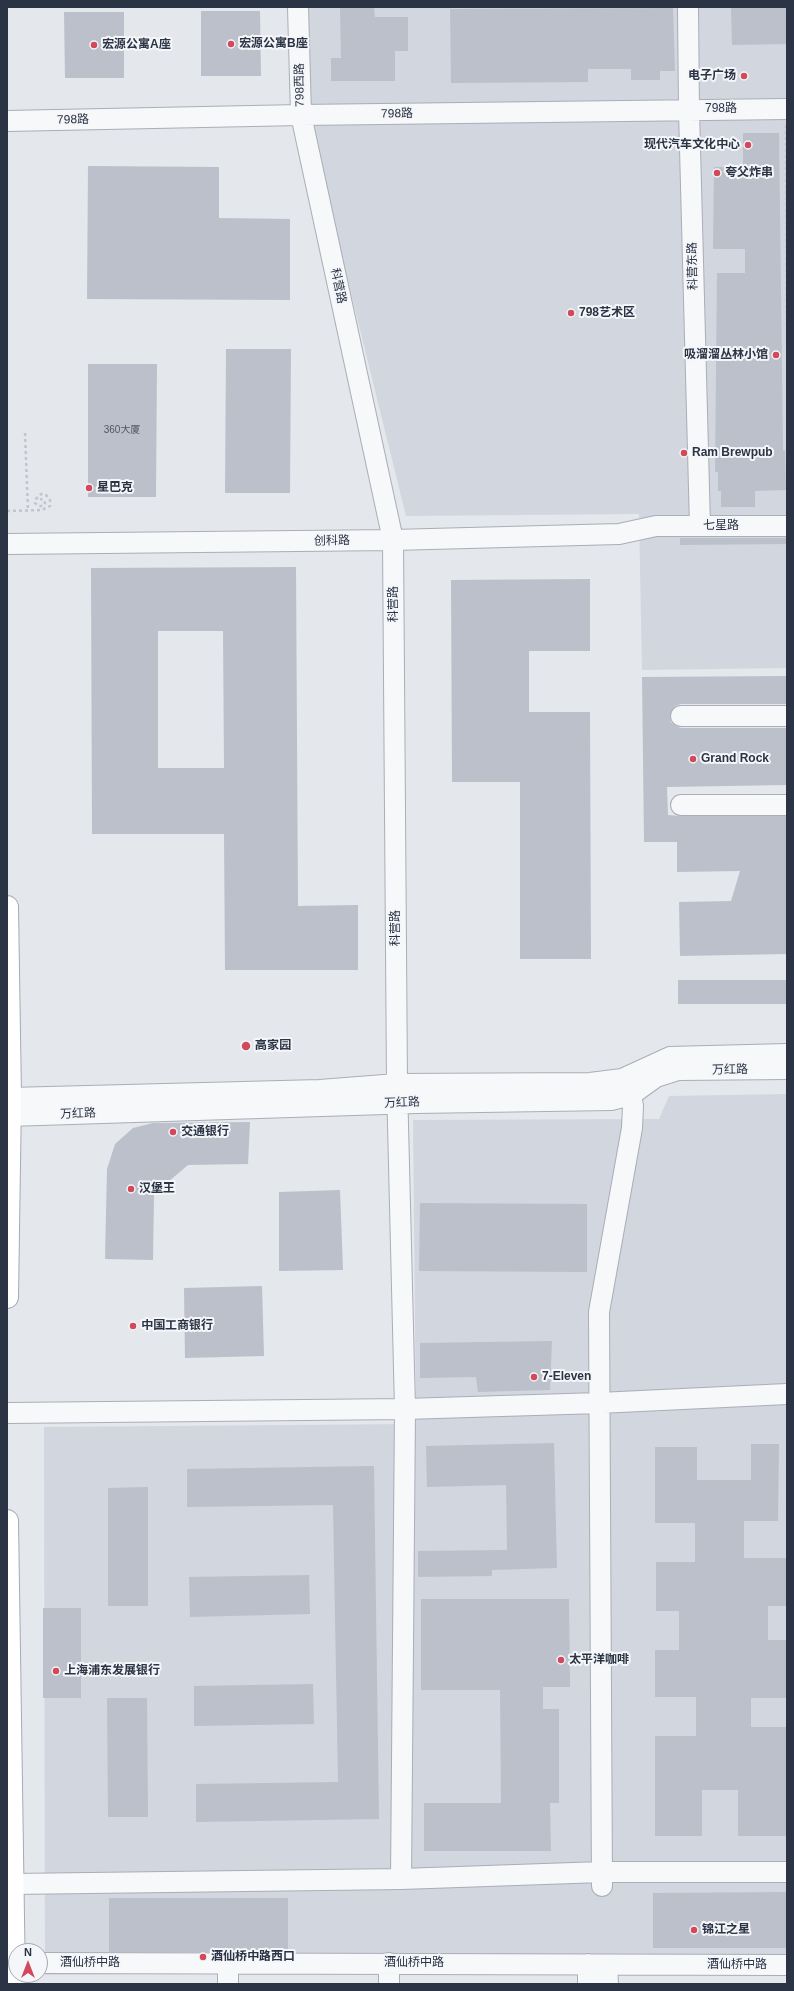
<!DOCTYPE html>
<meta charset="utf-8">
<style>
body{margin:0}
#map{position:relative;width:794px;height:1991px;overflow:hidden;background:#e4e7ec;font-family:Arial,sans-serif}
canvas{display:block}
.frame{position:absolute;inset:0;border:8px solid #2b3445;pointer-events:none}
.north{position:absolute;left:8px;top:1943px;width:40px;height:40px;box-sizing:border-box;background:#f4f6f9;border:1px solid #a4a8b1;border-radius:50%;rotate:0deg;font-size:11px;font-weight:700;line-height:16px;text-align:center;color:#2b3445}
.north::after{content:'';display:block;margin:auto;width:14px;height:18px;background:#d1495b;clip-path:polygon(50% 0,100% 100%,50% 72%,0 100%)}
</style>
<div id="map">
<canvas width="794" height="1991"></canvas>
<div class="frame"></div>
<div class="north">N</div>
</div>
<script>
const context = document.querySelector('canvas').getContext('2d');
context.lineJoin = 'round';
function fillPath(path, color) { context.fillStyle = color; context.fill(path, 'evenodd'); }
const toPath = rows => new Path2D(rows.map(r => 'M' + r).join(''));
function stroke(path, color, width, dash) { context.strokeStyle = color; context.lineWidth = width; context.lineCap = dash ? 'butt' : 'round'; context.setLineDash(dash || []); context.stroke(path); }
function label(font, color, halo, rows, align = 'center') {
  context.font = font + ' Arial,"Noto Sans SC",sans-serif'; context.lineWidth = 4; context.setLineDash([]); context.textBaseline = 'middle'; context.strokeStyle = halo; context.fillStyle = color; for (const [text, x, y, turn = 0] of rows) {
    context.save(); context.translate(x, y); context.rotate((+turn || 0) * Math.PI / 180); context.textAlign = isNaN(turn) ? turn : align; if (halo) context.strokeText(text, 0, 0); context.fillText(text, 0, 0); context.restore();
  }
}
fillPath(toPath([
 [305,7,787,7,787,668,642,670,639,514,406,516,306,111],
 [787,1094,787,1968,45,1975,44,1427,416,1424,413,1120,659,1119,669,1096]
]), '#d2d6de');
fillPath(toPath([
 [340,7,374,7,375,17,408,17,408,51,395,51,395,81,331,81,331,58,341,58],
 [673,8,675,71,660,71,660,80,631,80,631,69,588,69,588,82,451,83,450,9],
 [731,8,787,8,787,44,732,45],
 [201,11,260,11,261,76,201,76],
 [64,12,124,12,124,78,65,78],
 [743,133,779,133,783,450,785,450,786,490,755,491,755,507,721,507,721,491,718,491,718,472,715,472,717,273,745,273,745,249,713,249,714,167,743,167],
 [88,166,219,167,219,218,290,219,290,300,87,299],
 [226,349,291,349,290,493,225,493],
 [88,364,157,364,156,497,88,497],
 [680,538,787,538,787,544,680,545],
 [296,567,298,906,358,905,358,970,225,970,224,834,92,834,91,568],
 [158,631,223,631,224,768,158,768],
 [590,579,590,651,529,651,529,712,590,712,591,959,520,959,520,782,452,782,451,580],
 [787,676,787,704,681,704,675,706,670,716,671,722,676,726,681,728,787,728,787,785,667,787,668,815,681,816,787,816,787,954,680,956,679,902,731,901,740,871,677,872,677,842,644,842,642,677],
 [678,980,787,980,787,1004,678,1004],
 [250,1122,248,1164,188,1165,154,1194,153,1260,105,1259,107,1169,115,1144,133,1128,153,1123],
 [340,1190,343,1270,279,1271,279,1192],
 [420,1203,587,1204,587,1272,419,1271],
 [262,1286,264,1356,185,1358,184,1288],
 [552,1341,550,1390,478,1392,476,1377,420,1378,420,1343],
 [554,1443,557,1568,492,1570,492,1576,418,1577,418,1551,507,1550,506,1485,427,1487,426,1446],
 [751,1444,779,1444,778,1521,744,1521,744,1558,787,1558,787,1606,768,1606,768,1640,787,1640,787,1698,751,1698,751,1727,787,1727,787,1836,738,1836,738,1790,702,1790,702,1836,655,1836,655,1736,696,1736,696,1697,655,1697,655,1650,679,1650,679,1611,656,1611,656,1562,695,1562,695,1523,655,1523,655,1447,697,1447,697,1480,751,1480],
 [374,1466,379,1819,196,1822,196,1784,338,1782,333,1505,187,1507,187,1469],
 [148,1487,148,1606,108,1606,108,1488],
 [309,1575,310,1614,190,1617,189,1577],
 [421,1599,569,1599,570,1687,543,1687,543,1709,559,1709,559,1803,550,1803,551,1851,424,1851,424,1803,501,1803,500,1690,421,1690],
 [43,1608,81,1608,81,1698,43,1698],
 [313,1684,314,1724,194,1726,194,1686],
 [107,1698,147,1698,148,1817,108,1817],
 [787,1892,787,1948,653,1948,653,1893],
 [109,1898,288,1898,288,1952,109,1952]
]), '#bbc0ca');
const minor = toPath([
 [298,7,301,115,393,540,397,1084,405,1409,401,1879],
 [688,7,689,110,700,526],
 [7,121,301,115,787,109],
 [7,544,393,540,619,534,656,526,787,526],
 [681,716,787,716],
 [681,805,787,805],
 [10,1098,320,1090,397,1084,590,1083,622,1079,670,1057,787,1054],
 [9,1116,416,1103,611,1100,631,1095,656,1077,678,1070,787,1069],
 [7,1413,405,1409,599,1403,787,1394],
 [12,1884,401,1879,602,1872,787,1872],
 [602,1886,599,1312,632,1128,633,1106,631,1095],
 [40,1963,787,1965],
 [389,1963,389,1984],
 [228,1964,228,1984],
 [607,1965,608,1984],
 [588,1984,588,1964]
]);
const major = toPath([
 [7,907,10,1098,7,1297],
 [7,1521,14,1984]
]);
stroke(minor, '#a9aeb7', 22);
stroke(major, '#a3abb8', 24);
stroke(toPath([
 [786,125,787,339],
 [25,433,28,511],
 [7,511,42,510,50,506,50,500,46,495,41,494,36,499,35,503,39,506,43,506,45,503,44,500,40,499]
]), '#c2c5cb', 2.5, [3, 3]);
stroke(minor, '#f7f8fa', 20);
stroke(major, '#fff', 22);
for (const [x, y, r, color] of [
 [231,44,4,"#d1495b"],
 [94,45,4,"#d1495b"],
 [744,76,4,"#d1495b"],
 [748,145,4,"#d1495b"],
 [717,173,4,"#d1495b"],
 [571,313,4,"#d1495b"],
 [776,355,4,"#d1495b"],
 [684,453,4,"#d1495b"],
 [89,488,4,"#d1495b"],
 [693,759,4,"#d1495b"],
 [246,1046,5,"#d1495b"],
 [173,1132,4,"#d1495b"],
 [131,1189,4,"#d1495b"],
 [133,1326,4,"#d1495b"],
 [534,1377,4,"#d1495b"],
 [561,1660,4,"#d1495b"],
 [56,1671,4,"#d1495b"],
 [694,1930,4,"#d1495b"],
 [203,1957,4,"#d1495b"]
]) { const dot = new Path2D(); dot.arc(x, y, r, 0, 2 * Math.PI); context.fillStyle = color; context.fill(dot); stroke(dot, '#f4f6f9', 1.5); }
label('10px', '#4f5766', null, [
 ["360大厦",122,430]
]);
label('bold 12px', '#2b3445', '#f4f6f9', [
 ["宏源公寓B座",239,44],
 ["宏源公寓A座",102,45],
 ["电子广场",736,76,"right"],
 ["现代汽车文化中心",740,145,"right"],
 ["夸父炸串",725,173],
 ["798艺术区",579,313],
 ["吸溜溜丛林小馆",768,355,"right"],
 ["Ram Brewpub",692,453],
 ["星巴克",97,488],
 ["Grand Rock",701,759],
 ["高家园",255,1046],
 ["交通银行",181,1132],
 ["汉堡王",139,1189],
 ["中国工商银行",141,1326],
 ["7-Eleven",542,1377],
 ["太平洋咖啡",569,1660],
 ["上海浦东发展银行",64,1671],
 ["锦江之星",702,1930],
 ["酒仙桥中路西口",211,1957]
], 'left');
label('12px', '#2b3445', '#f4f6f9', [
 ["798西路",300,85,-91],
 ["798路",721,109],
 ["798路",397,114,-1],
 ["798路",73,120,-1],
 ["科营东路",693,266,-91],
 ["科营路",338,286,78],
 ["七星路",721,526],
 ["创科路",332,541,-1],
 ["科营路",394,604,-90],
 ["科营路",396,928,-90],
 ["万红路",730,1070,-1],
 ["万红路",402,1103,-2],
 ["万红路",78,1114,-2],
 ["酒仙桥中路",90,1963],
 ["酒仙桥中路",414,1963],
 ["酒仙桥中路",737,1965]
]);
</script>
